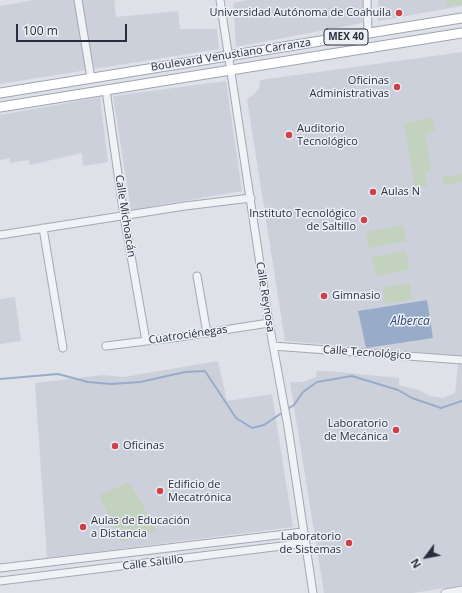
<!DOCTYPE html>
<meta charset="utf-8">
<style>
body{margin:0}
#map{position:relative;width:462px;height:593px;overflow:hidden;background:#dee1e8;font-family:"Open Sans",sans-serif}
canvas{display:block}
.north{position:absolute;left:406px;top:537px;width:40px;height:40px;-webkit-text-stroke:3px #edf0f5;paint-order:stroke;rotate:238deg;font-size:11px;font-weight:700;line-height:16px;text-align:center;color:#272e3f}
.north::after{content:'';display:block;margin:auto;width:14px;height:18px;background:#272e3f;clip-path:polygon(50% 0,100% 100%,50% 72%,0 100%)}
.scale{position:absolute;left:16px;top:24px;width:111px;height:18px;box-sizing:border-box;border:2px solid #272e3f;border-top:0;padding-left:5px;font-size:12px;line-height:14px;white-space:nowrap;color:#272e3f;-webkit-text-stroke:3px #edf0f5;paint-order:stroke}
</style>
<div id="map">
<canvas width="462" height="593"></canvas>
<div class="north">N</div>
<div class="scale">100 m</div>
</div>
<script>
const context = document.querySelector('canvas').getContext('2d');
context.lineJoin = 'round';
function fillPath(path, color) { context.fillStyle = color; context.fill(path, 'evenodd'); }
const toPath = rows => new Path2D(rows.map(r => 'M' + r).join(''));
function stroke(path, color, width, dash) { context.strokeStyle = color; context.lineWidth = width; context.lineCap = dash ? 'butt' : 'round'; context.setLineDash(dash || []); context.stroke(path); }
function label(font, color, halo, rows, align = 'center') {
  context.font = font + ' "Open Sans",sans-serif'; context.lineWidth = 3; context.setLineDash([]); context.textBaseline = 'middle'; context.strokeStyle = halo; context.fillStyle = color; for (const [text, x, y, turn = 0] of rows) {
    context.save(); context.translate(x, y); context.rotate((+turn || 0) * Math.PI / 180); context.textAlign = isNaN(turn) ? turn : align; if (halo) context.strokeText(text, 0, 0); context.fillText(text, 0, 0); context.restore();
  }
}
fillPath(toPath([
 [34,0,114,0,116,17,178,11,180,29,217,29,219,49,0,84,0,6],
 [248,0,363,0,362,23,236,47,233,3],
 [378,0,462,0,462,6,378,21],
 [462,52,462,356,285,341,247,99,253,95,259,88,260,80],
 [226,81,242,191,131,210,113,96],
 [100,97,108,162,83,166,82,153,30,165,29,160,10,163,10,158,0,160,0,115],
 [15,297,21,341,0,344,0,299],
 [218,361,227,401,272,394,293,527,47,558,35,383,103,375,124,377],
 [462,363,462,585,413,593,324,593,290,382,304,382,316,377,317,371,329,371,399,378,399,385,419,390,430,396,443,398,455,393,458,364]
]), '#ccd0da');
fillPath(toPath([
 [446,0,462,0,462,4,447,6],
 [433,117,435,131,425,133,431,171,425,172,427,187,415,188,404,123],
 [462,174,462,182,443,185,442,177],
 [403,225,406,241,369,248,366,232],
 [406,251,409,270,376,276,372,257],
 [410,283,412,299,385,304,383,287],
 [129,482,157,531,121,542,99,495]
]), '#c2d2bf');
fillPath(toPath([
 [427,300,433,338,366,348,358,311]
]), '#98acc9');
stroke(toPath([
 [0,379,58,374,88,382,111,384,140,382,185,372,205,371,236,418,252,428,264,425,283,412],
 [286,410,294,405,303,392,317,382,352,376,398,390,412,398,441,408,462,401]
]), '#98acc9', 2);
const minor = toPath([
 [78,0,91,78],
 [220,0,269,323,288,427,313,593],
 [367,0,368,33],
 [106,90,124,216,146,341],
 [43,228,63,348],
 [0,235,185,206,251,198],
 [197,276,207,333],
 [106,346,179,337,269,323],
 [273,346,462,360],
 [0,568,303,532],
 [0,581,306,543],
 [445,593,462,590]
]);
const major = toPath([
 [0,93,462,18],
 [0,107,462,33]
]);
stroke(minor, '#a3a8b2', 9);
stroke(major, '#9da4b4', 11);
stroke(minor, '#f1f2f6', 7);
stroke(major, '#fff', 9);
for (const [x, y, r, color] of [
 [399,13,4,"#d13f4a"],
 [397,87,4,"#d13f4a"],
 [289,135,4,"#d13f4a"],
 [373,192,4,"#d13f4a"],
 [364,220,4,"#d13f4a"],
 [324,296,4,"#d13f4a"],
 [396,430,4,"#d13f4a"],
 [115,446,4,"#d13f4a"],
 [160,491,4,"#d13f4a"],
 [83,527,4,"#d13f4a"],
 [349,543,4,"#d13f4a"]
]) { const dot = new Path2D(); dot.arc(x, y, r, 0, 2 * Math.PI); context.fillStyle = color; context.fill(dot); stroke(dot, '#edf0f5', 1.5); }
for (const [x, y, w] of [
 [346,37,44]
]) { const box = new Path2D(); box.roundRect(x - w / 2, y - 8, w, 16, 3); context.fillStyle = '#edf0f5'; context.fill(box); stroke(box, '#272e3f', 1); }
label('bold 10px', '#272e3f', null, [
 ["MEX 40",346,37]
]);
label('11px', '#272e3f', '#edf0f5', [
 ["Universidad Autónoma de Coahuila",391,13,"right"],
 ["Oficinas",389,81,"right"],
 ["Administrativas",389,94,"right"],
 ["Auditorio",297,129],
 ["Tecnológico",297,142],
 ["Aulas N",381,192],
 ["Instituto Tecnológico",356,214,"right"],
 ["de Saltillo",356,227,"right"],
 ["Gimnasio",332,296],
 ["Laboratorio",388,424,"right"],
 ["de Mecánica",388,437,"right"],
 ["Oficinas",123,446],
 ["Edificio de",168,485],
 ["Mecatrónica",168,498],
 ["Aulas de Educación",91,521],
 ["a Distancia",91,534],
 ["Laboratorio",341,537,"right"],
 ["de Sistemas",341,550,"right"]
], 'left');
label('11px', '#272e3f', '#edf0f5', [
 ["Boulevard Venustiano Carranza",231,55,-9],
 ["Calle Michoacán",125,216,81],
 ["Calle Reynosa",265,297,81],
 ["Cuatrociénegas",188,335,-8],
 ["Calle Tecnológico",367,353,4],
 ["Calle Saltillo",153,563,-7]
]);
label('italic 12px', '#304974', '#edf0f5', [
 ["Alberca",410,322]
]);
</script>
